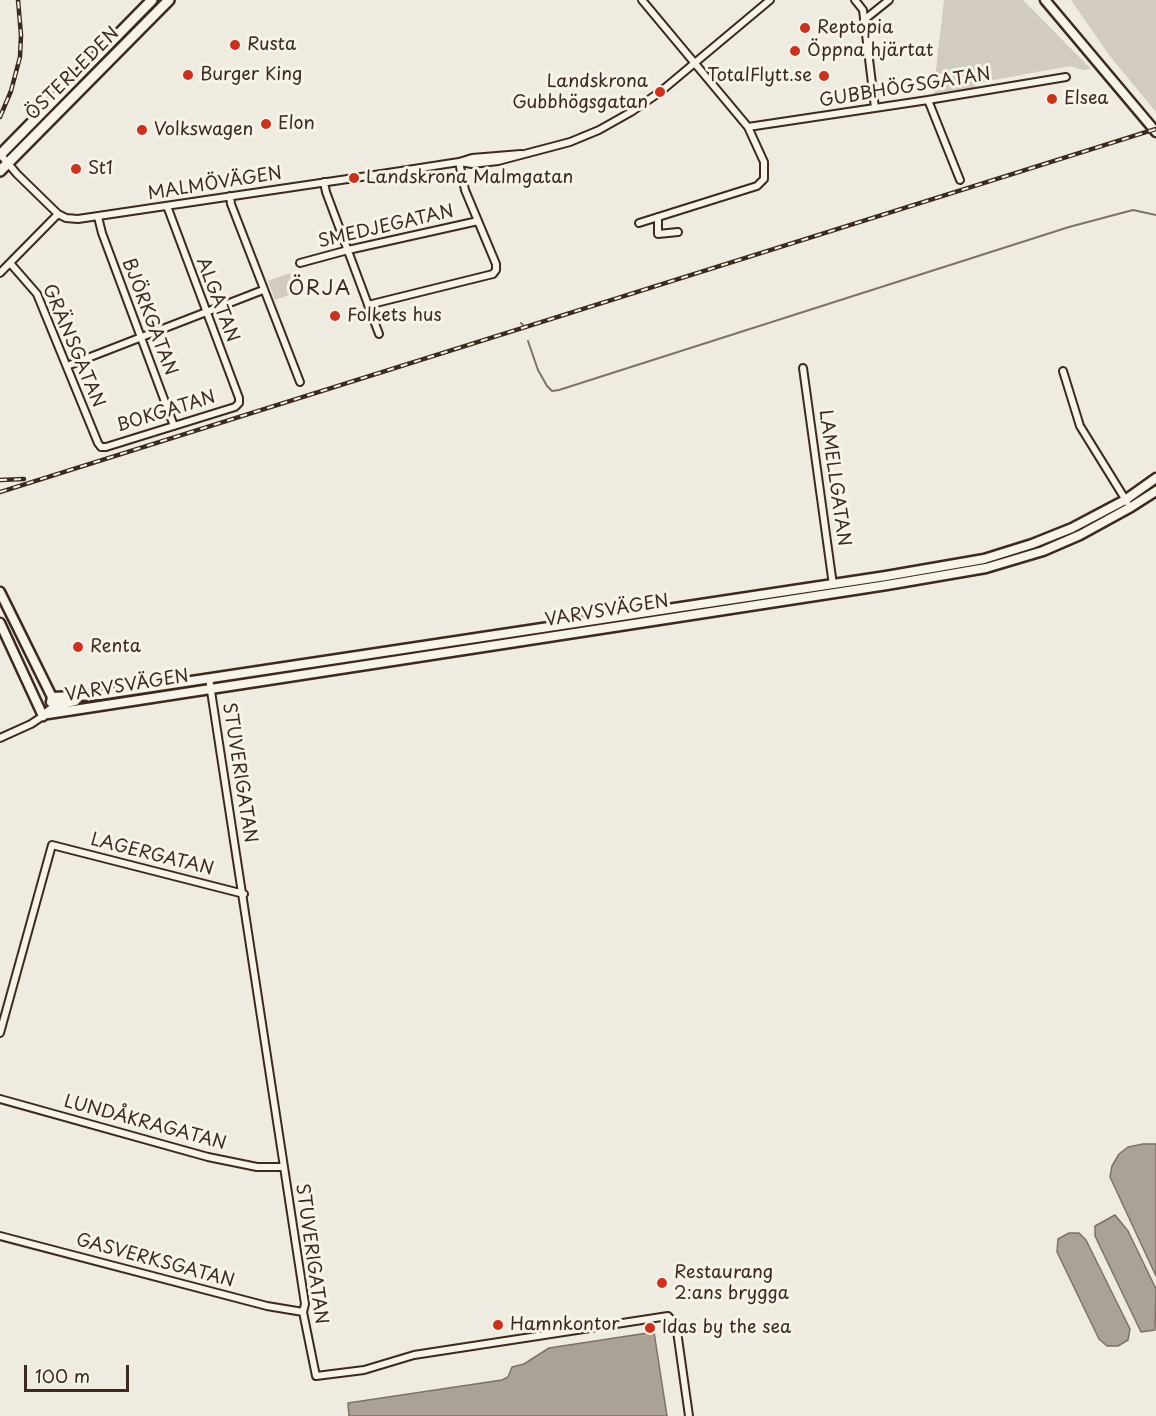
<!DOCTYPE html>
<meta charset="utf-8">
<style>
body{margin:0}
#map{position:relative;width:1156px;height:1416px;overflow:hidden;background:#efebe0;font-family:"Playpen Sans",sans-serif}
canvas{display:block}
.scale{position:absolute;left:24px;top:1365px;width:105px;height:27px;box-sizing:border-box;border:3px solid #3b2a1e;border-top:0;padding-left:8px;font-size:18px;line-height:21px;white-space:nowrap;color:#3b2a1e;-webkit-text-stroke:4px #f7f3e8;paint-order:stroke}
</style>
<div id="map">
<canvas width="1156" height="1416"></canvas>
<div class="scale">100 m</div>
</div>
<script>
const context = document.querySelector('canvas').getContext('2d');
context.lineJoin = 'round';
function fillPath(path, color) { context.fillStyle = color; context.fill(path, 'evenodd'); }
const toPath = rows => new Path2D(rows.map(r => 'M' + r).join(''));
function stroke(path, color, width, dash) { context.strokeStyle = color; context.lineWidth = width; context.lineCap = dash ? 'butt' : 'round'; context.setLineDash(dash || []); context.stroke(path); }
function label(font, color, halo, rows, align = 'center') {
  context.font = font + ' "Playpen Sans",sans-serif'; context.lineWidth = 6; context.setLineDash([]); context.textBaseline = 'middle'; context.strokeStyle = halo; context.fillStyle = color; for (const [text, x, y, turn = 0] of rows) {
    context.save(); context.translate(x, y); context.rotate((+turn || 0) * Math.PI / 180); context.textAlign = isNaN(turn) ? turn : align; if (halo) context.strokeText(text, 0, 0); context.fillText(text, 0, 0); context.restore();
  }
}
fillPath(toPath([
 [944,0,1023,0,1091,69,1083,70,1070,66,983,82,968,90,933,95],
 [1071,0,1156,0,1156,112,1109,55],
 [290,273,297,292,275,300,268,281]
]), '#d1cbc0');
const water = toPath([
 [1143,1144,1156,1144,1156,1276,1110,1177,1112,1166,1119,1154,1128,1147,1143,1144],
 [1115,1215,1128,1231,1156,1289,1155,1330,1141,1332,1095,1236,1095,1226,1115,1215],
 [1069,1233,1079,1233,1086,1240,1130,1329,1128,1340,1118,1346,1107,1346,1099,1339,1057,1252,1058,1239,1069,1233],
 [654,1332,667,1416,349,1416,348,1403,502,1380,508,1377,512,1367,524,1364,549,1348,654,1332]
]);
fillPath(water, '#aaa296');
stroke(water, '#7e7266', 1.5);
stroke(toPath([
 [521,323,523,325],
 [528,341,538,370,547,386,552,391,559,390,1069,227,1133,210,1156,215]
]), '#7e7266', 2);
const street = toPath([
 [642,0,748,127,928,100,1066,77],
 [855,0,863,10,875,108],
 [864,20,889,0],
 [928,100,960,180],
 [0,154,17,174,58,214,66,218,78,219,388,173,459,162,472,158,521,154],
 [460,162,472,164,498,161,570,142,599,130,631,112,660,92,770,0],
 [324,182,326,192,379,334],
 [230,196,231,204,300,382],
 [98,217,102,233,174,426],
 [658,217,658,234,678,232],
 [639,223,757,186,764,179,764,162,748,127],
 [10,263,37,294,98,443,101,447,106,447,235,407,239,403,239,398,167,206],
 [300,263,348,250,478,221],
 [0,273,58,214],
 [368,305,493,274,496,270,496,264,465,190,459,162],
 [67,366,263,290],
 [803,368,833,585],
 [1063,371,1080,426,1127,502],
 [209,678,305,1304,303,1312,316,1376,364,1370,414,1355,668,1316,676,1324,689,1416],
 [0,738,31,724,43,716],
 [0,1033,52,845,244,894],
 [0,1099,208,1157,257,1167,283,1167],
 [0,1236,267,1306,303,1312]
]);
const secondary = toPath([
 [1045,0,1156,132],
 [0,592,52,697,51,702],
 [0,623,43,716,57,705,75,701],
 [52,697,99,695,886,576,984,559,1032,544,1072,528,1125,500,1156,478],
 [48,714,887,585,986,568,1043,551,1080,535,1131,507,1156,491]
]);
const primary = toPath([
 [0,155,152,0],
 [0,171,169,0]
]);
stroke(street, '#3b2a1e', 10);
stroke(secondary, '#3b2a1e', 13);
stroke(primary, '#3b2a1e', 14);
stroke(street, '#f7f3e8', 6);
stroke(secondary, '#f7f3e8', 8);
stroke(primary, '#f7f3e8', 9);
const rail = toPath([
 [0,117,11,91,20,57,21,35,18,0],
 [0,480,24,479],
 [0,492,1156,129]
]);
stroke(rail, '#3b2a1e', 4.5);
stroke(rail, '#f7f3e8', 2, [7]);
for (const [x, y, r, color] of [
 [805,28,6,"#c8321e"],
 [235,45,6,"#c8321e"],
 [795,51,6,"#c8321e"],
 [188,75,6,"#c8321e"],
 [824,76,6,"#c8321e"],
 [660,92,6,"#c8321e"],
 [1052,99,6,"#c8321e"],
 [266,124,6,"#c8321e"],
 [142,130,6,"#c8321e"],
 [76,169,6,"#c8321e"],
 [354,178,6,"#c8321e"],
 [335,316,6,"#c8321e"],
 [78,647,6,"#c8321e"],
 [662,1283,6,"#c8321e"],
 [498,1325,6,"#c8321e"],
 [650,1328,6,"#c8321e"]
]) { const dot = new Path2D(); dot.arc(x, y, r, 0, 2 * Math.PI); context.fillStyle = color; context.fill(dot); stroke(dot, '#f7f3e8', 2); }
label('18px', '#3b2a1e', '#f7f3e8', [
 ["Reptopia",817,28],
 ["Rusta",247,45],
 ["Öppna hjärtat",807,51],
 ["Burger King",200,75],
 ["TotalFlytt.se",812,76,"right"],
 ["Landskrona",648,82,"right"],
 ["Gubbhögsgatan",648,103,"right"],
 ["Elsea",1064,99],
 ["Elon",278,124],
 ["Volkswagen",154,130],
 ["St1",88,169],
 ["Landskrona Malmgatan",366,178],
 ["Folkets hus",347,316],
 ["Renta",90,647],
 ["Restaurang",674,1273],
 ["2:ans brygga",674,1294],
 ["Hamnkontor",510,1325],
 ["Idas by the sea",662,1328]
], 'left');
label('18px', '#3b2a1e', '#f7f3e8', [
 ["ÖSTERLEDEN",73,74,-45],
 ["GUBBHÖGSGATAN",905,88,-9],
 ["MALMÖVÄGEN",215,184,-9],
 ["SMEDJEGATAN",386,227,-13],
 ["ALGATAN",217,300,69],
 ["BJÖRKGATAN",149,317,69],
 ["GRÄNSGATAN",73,346,67],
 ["BOKGATAN",166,412,-17],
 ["LAMELLGATAN",834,478,82],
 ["VARVSVÄGEN",607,611,-9],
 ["VARVSVÄGEN",127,686,-9],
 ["STUVERIGATAN",239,773,81],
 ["LAGERGATAN",152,855,14],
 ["LUNDÅKRAGATAN",145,1123,15],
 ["STUVERIGATAN",311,1254,82],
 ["GASVERKSGATAN",155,1261,15]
]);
context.letterSpacing = '1.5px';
label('20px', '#3b2a1e', '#f7f3e8', [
 ["ÖRJA",320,289]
]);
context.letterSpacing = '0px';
</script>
